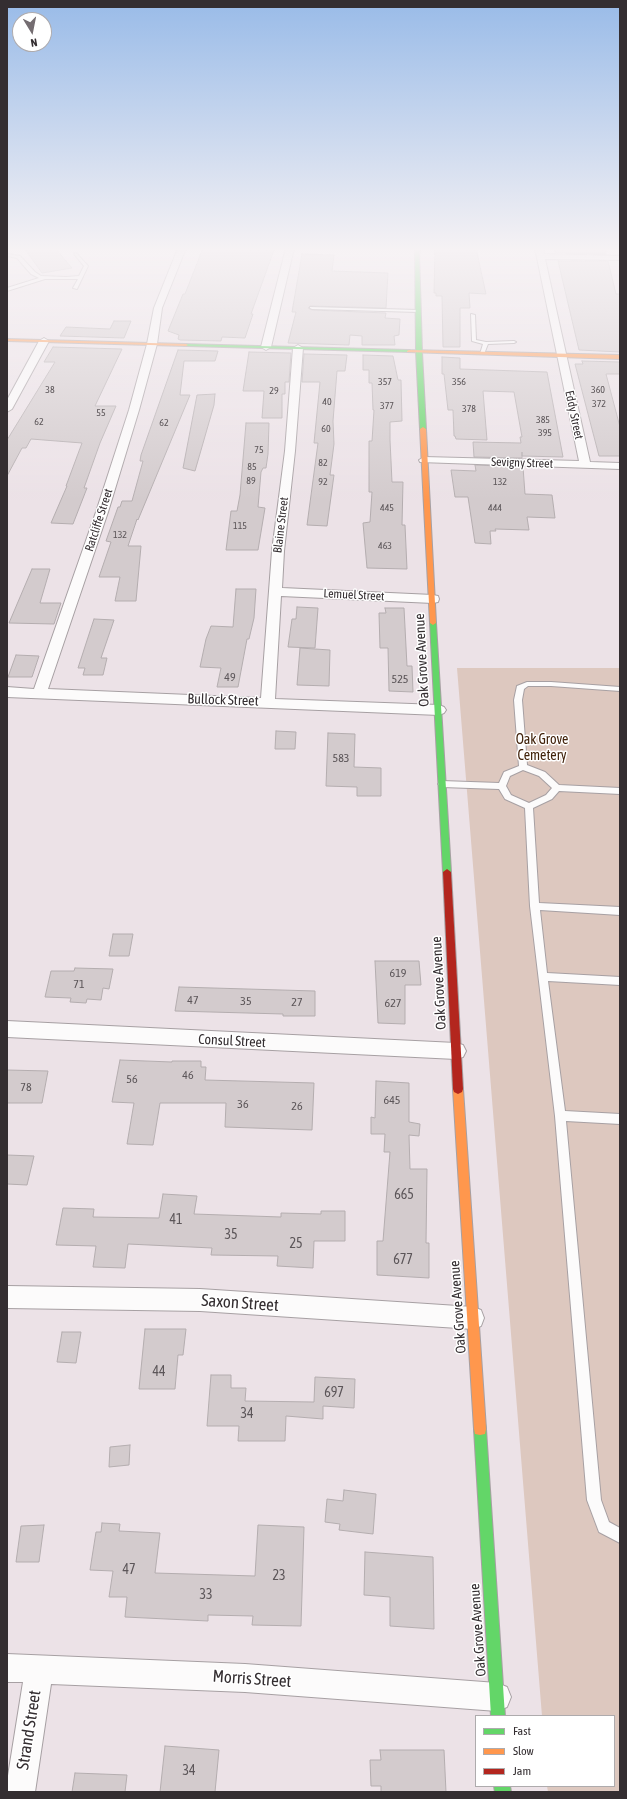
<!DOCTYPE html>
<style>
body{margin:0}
#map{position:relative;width:627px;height:1799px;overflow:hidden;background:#ece2e7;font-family:"Asap Condensed",sans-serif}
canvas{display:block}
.frame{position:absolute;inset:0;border:8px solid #342e31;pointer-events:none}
.legend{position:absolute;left:475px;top:1715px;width:140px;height:72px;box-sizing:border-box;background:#fff;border:1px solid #aeabad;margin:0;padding:5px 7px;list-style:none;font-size:12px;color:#342e31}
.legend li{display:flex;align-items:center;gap:8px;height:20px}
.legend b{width:20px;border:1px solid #aeabad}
.north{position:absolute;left:12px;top:12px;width:40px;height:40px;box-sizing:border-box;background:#fff;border:1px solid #aeabad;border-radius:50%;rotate:170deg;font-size:11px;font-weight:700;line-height:16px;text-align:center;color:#342e31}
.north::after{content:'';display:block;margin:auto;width:14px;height:18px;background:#746d71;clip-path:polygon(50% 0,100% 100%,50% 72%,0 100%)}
</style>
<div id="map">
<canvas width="627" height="1799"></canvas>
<div class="frame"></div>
<ul class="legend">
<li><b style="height:5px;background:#63d668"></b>Fast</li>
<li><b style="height:5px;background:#ff974d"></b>Slow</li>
<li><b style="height:5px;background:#b3261e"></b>Jam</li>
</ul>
<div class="north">N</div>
</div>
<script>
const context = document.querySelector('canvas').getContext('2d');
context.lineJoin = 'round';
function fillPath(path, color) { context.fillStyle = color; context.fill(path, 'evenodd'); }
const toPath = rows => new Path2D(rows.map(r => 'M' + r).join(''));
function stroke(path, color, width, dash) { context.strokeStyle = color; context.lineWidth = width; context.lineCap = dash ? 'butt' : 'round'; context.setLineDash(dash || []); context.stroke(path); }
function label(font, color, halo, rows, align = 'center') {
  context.font = font + ' "Asap Condensed",sans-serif'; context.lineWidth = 3; context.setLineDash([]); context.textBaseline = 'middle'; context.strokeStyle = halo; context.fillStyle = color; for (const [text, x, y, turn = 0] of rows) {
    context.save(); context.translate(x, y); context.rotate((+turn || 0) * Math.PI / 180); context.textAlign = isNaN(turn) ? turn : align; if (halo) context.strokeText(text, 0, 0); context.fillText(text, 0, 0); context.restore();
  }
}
fillPath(toPath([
 [457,668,620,668,620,1792,548,1792,547,1786,614,1786,614,1716,542,1716]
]), '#ddc8bf');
const building = toPath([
 [24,248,55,248,72,268,42,273,24,248],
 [203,248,249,248,248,250,274,250,251,314,253,314,245,338,222,337,221,341,180,340,178,339,179,335,168,331,183,294,185,294,203,248],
 [435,248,476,248,486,294,469,293,470,308,460,308,460,347,443,347,442,296,436,296,436,293,434,293,435,248],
 [554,248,605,248,606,254,556,253,554,248],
 [302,254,334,255,332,271,388,273,386,308,310,306,308,308,312,310,386,313,385,318,400,319,399,335,394,336,395,345,362,345,362,336,350,335,349,345,288,343,296,312,292,312,302,254],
 [558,261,608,261,616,294,620,294,620,352,579,350,558,261],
 [114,321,131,321,124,338,60,336,66,327,110,329,114,321],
 [53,347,122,349,95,406,116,406,100,443,84,488,87,488,73,524,51,523,67,486,66,486,82,443,31,439,26,448,22,448,7,476,7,440,55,362,44,362,53,347],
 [178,350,218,351,215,361,184,361,180,395,190,395,138,520,137,519,128,546,141,546,136,601,115,601,120,577,99,577,111,542,106,541,118,507,120,507,122,501,132,501,143,461,140,461,141,455,178,350],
 [249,352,291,353,289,382,285,382,285,394,282,394,282,418,262,418,264,391,243,391,249,352],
 [304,354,347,355,345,371,337,371,333,421,334,444,330,475,334,475,327,526,307,525,318,443,314,443,320,382,302,382,304,354],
 [363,355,393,356,398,380,401,380,402,421,390,422,390,440,392,482,403,482,402,525,405,525,407,569,367,568,363,523,370,522,372,492,369,492,369,441,372,441,374,410,373,410,372,383,369,383,369,370,363,370,363,355],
 [442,357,460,358,460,369,547,372,563,457,522,456,522,452,522,458,474,457,473,442,521,443,520,437,522,437,514,392,483,391,487,440,456,439,455,436,454,436,453,410,448,410,444,374,442,374,442,357],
 [582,361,620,362,620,374,606,374,620,427,620,456,599,456,575,364,583,364,582,361],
 [215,394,214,405,195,471,183,468,197,395,215,394],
 [246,423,269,423,268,454,266,468,263,468,261,472,258,507,265,508,258,550,226,550,231,511,237,511,240,495,246,423],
 [475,465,523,467,525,494,552,495,555,518,527,517,529,530,495,529,496,531,490,531,491,544,475,543,468,497,455,497,451,470,476,471,475,465],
 [32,569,50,569,40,603,61,603,54,624,9,623,32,569],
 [236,589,256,589,254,618,249,639,247,639,238,687,217,687,221,668,200,667,206,639,211,626,233,627,236,589],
 [297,607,318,608,315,648,288,647,292,619,296,619,297,607],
 [385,608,404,608,407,666,412,666,413,692,389,691,388,648,380,648,379,613,386,613,385,608],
 [94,619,114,620,101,658,107,658,103,675,83,675,85,668,78,668,94,619],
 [300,648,330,650,329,686,297,685,300,648],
 [16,655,39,656,32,677,8,677,16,655],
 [276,731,296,732,295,749,275,749,276,731],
 [328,733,355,734,354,767,381,768,381,796,357,796,357,787,326,786,328,733],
 [113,934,133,934,129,956,109,956,113,934],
 [375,961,419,961,421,985,405,985,405,1024,378,1023,375,961],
 [75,968,113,969,109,989,103,988,101,1000,87,999,86,1003,70,1002,71,998,45,997,51,971,74,971,75,968],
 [179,987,315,991,315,1016,283,1016,283,1014,175,1011,179,987],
 [120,1060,172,1062,172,1061,201,1061,201,1067,206,1067,205,1080,314,1083,312,1130,225,1127,226,1103,160,1103,153,1145,127,1144,134,1103,112,1102,120,1060],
 [7,1070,48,1071,42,1103,7,1103,7,1070],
 [376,1081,409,1083,409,1122,420,1124,419,1136,409,1135,410,1169,427,1169,426,1243,429,1243,429,1278,377,1275,377,1241,383,1241,390,1152,384,1152,385,1134,371,1134,371,1117,375,1118,376,1081],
 [7,1155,34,1156,27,1185,7,1184,7,1155],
 [163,1194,197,1196,194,1214,281,1217,281,1213,321,1214,321,1211,345,1211,345,1241,314,1241,313,1268,277,1266,278,1256,211,1255,212,1248,128,1244,125,1268,93,1267,96,1246,56,1245,63,1208,94,1209,93,1217,159,1218,163,1194],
 [145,1329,186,1329,183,1355,178,1355,175,1389,139,1389,145,1329],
 [62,1332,81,1332,76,1363,57,1362,62,1332],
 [211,1375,231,1375,231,1388,246,1388,245,1401,314,1402,315,1377,355,1379,354,1408,323,1406,323,1419,286,1416,285,1441,238,1441,239,1426,207,1426,211,1375],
 [130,1445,129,1465,109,1467,110,1447,130,1445],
 [344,1490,376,1494,373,1534,339,1530,340,1524,325,1522,327,1499,343,1501,344,1490],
 [102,1523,120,1524,119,1531,160,1533,155,1573,255,1576,258,1525,304,1527,301,1626,252,1625,253,1616,208,1615,208,1621,125,1617,127,1597,109,1597,113,1571,90,1570,96,1532,101,1532,102,1523],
 [44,1525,39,1562,16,1562,21,1526,44,1525],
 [365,1552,433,1557,434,1629,390,1626,390,1597,364,1595,365,1552],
 [165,1746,219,1750,215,1792,160,1792,165,1746],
 [380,1750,444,1750,446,1792,381,1792,381,1786,371,1786,370,1760,381,1760,380,1750],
 [75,1773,127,1775,125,1792,72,1792,75,1773]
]);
fillPath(building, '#d3cbcd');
stroke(building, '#b4adaf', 1);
const lane = toPath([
 [76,253,88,266,77,289,73,288,78,279,45,279,7,291,7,288,39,278,31,274,17,258,7,256,7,254,20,256,35,272,41,276,66,277,79,276,84,266,74,254,76,253],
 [310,307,418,310,420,311,418,312,312,309,310,308,310,307],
 [471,314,475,315,476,340,486,342,514,341,516,342,514,343,488,344,484,354,480,354,483,344,472,341,471,314],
 [527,682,551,682,620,687,620,691,551,686,528,686,524,689,522,700,527,765,545,772,559,785,620,788,620,794,559,791,552,799,533,808,539,903,620,907,620,915,540,910,547,973,620,977,620,985,548,981,565,1111,620,1114,620,1124,566,1121,601,1500,609,1522,620,1528,620,1543,599,1532,587,1500,555,1116,530,906,525,808,505,799,499,789,442,787,438,784,442,781,499,783,504,772,519,766,514,700,517,686,527,682],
 [523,770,539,776,552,788,546,795,529,803,511,795,506,786,510,776,523,770]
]);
const street = toPath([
 [178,248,186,248,162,308,157,344,139,410,108,512,48,689,261,698,272,551,285,451,293,348,298,345,303,348,295,451,284,551,282,588,433,595,438,596,439,599,438,602,433,603,281,596,275,699,439,705,444,707,446,710,444,713,439,715,7,697,7,687,34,689,96,512,129,410,147,344,154,308,178,248],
 [286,248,294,248,271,347,266,350,261,347,286,248],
 [535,248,543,248,544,254,620,256,620,260,545,259,590,462,620,463,620,469,420,462,419,460,424,457,579,461,535,248],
 [44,338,49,341,12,409,7,412,7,400,39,341,44,338],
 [7,1021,456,1043,463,1045,466,1051,463,1057,456,1059,7,1037,7,1021],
 [7,1286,200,1289,473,1307,481,1310,484,1318,481,1326,473,1329,200,1311,7,1308,7,1286],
 [7,1654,245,1664,497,1683,507,1687,511,1697,507,1707,497,1711,245,1692,51,1684,35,1792,7,1792,7,1782,23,1682,7,1682,7,1654]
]);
const fast = toPath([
 [415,248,419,248,422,352,426,429,423,431,420,429,416,352,415,248],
 [184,344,409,350,411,351,409,352,186,346,184,346,184,344],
 [433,621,436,623,451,872,447,875,443,872,430,623,433,621],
 [480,1423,485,1424,486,1429,505,1716,491,1716,474,1429,475,1424,480,1423],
 [494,1786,510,1786,511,1792,495,1792,494,1786]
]);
const slow = toPath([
 [7,339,186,344,188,345,186,346,7,341,7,339],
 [409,350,620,355,620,359,407,352,407,351,409,350],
 [423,427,426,429,436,623,433,625,430,623,420,429,423,427],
 [458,1084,462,1086,463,1089,486,1429,485,1434,480,1435,475,1434,474,1429,453,1089,454,1086,458,1084]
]);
const jam = toPath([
 [447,869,451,872,463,1089,462,1092,458,1094,454,1092,453,1089,443,872,447,869]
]);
stroke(lane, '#a7a0a3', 2);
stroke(street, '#a7a0a3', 2);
stroke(fast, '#a7a0a3', 2);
stroke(slow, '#a7a0a3', 2);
stroke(jam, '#a7a0a3', 2);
fillPath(lane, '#fcfbfb');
fillPath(street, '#fcfbfb');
fillPath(fast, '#63d668');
fillPath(slow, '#ff974d');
fillPath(jam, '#b3261e');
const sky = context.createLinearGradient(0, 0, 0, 500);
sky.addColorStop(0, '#99bbe8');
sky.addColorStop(0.5, '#f6f2f4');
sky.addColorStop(1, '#f6f2f400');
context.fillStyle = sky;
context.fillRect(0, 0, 627, 500);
label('10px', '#5c5659', null, [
 ["357",385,382],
 ["356",459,382],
 ["38",50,390],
 ["360",598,390],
 ["29",274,391],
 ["40",327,402],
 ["372",599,404],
 ["377",387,406],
 ["378",469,409],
 ["55",101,413],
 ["385",543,420],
 ["62",39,422],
 ["62",164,423],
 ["60",326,429],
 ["395",545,433],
 ["75",259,450],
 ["82",323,463],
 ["85",252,467],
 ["89",251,481],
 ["92",323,482],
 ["132",500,482],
 ["445",387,508],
 ["444",495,508],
 ["115",240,526],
 ["132",120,535],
 ["463",385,546]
]);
label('12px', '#342e31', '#fff', [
 ["Eddy Street",574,415,78],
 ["Sevigny Street",522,463,2],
 ["Ratcliffe Street",99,520,-72],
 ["Blaine Street",281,525,-83],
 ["Lemuel Street",354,595,3]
]);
label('12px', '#5c5659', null, [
 ["49",230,677],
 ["525",400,679],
 ["583",341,758],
 ["619",398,973],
 ["71",79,984],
 ["47",193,1000],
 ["35",246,1001],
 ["27",297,1002],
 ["627",393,1003],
 ["46",188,1075],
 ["56",132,1079],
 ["78",26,1087],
 ["645",392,1100],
 ["36",243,1104],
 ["26",297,1106]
]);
label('14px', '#342e31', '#fff', [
 ["Oak Grove Avenue",422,660,-93],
 ["Bullock Street",223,700,2],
 ["Oak Grove Avenue",439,983,-93],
 ["Consul Street",232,1041,3],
 ["Oak Grove Avenue",458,1307,-94],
 ["Oak Grove Avenue",478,1630,-94]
]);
label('14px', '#41220a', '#fff', [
 ["Oak Grove",542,740],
 ["Cemetery",542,756]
]);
label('14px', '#5c5659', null, [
 ["665",404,1195],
 ["41",176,1220],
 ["35",231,1235],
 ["25",296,1244],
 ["677",403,1260],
 ["44",159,1372],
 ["697",334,1393],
 ["34",247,1414],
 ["47",129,1570],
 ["23",279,1576],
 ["33",206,1595],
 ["34",189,1771]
]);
label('17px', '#342e31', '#fff', [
 ["Saxon Street",240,1303,4],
 ["Morris Street",252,1679,4],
 ["Strand Street",29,1730,-81]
]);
</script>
